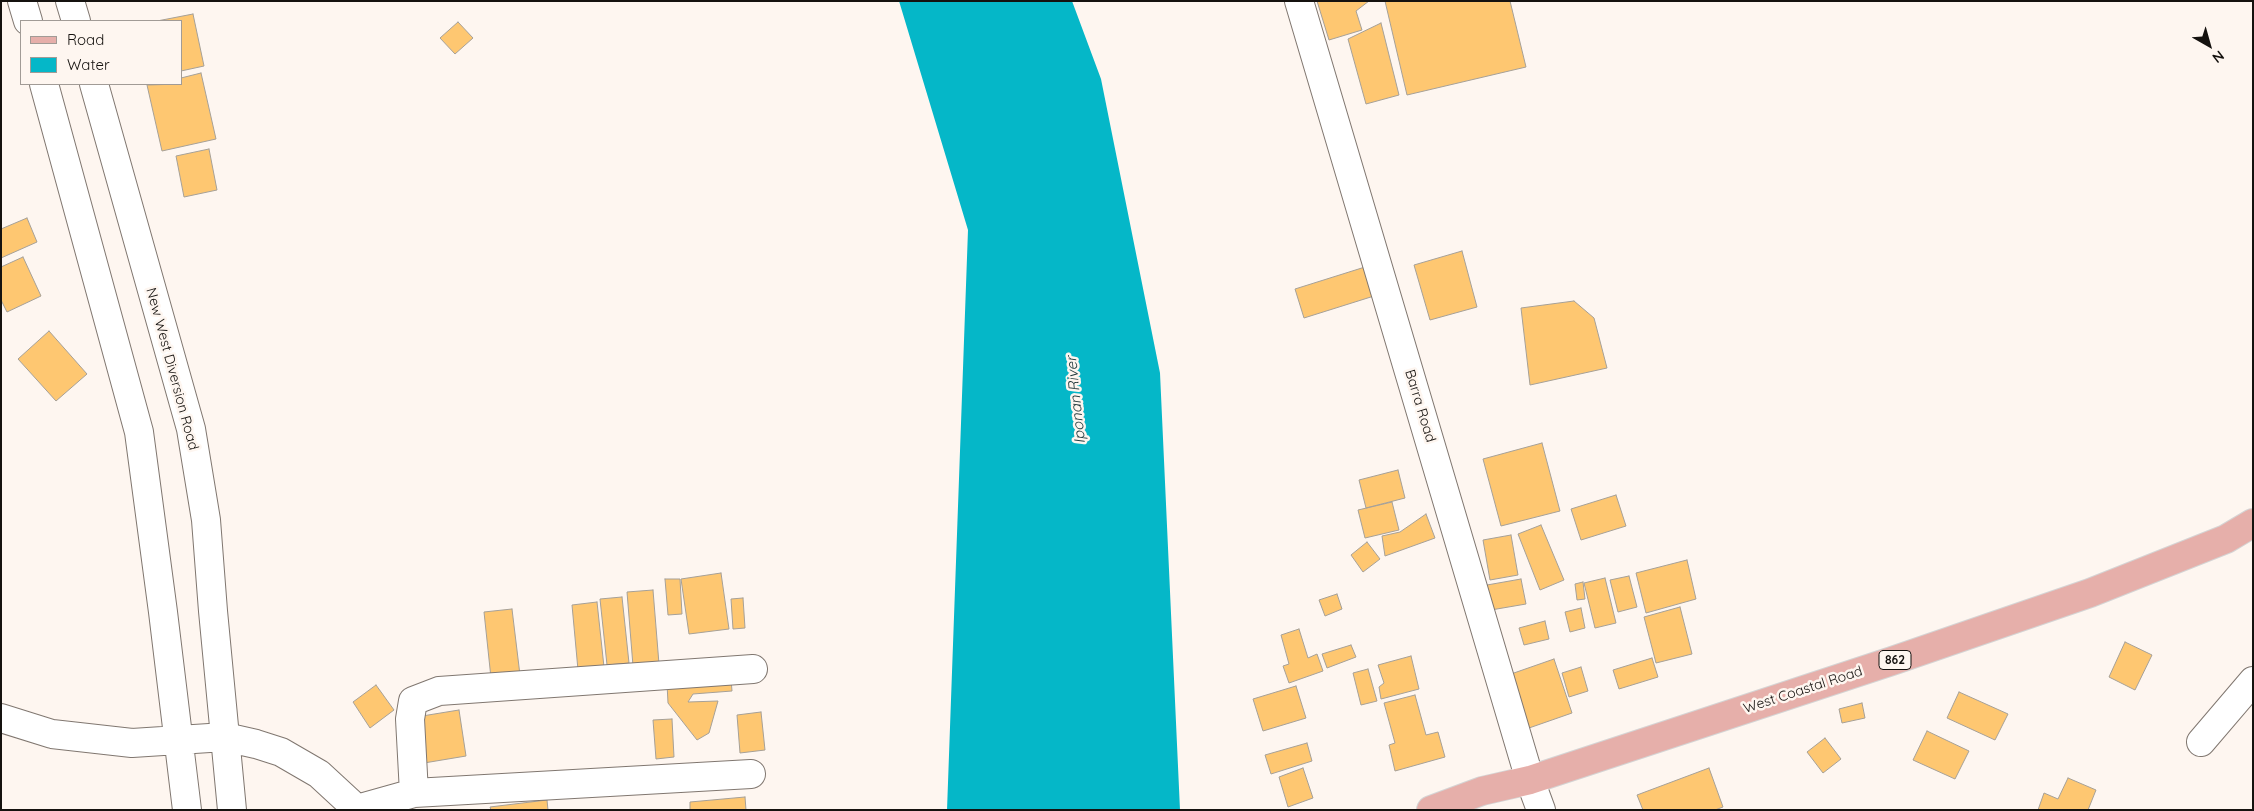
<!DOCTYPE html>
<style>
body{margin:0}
#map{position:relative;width:2254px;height:811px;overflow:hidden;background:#fef6f0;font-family:Quicksand,sans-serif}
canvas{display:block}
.frame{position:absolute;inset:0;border:2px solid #15120f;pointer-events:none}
.legend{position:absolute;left:20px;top:20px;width:162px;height:65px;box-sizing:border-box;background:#fef6f0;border:1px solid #a19b96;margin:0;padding:6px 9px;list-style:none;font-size:15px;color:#15120f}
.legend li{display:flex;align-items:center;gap:10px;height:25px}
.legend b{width:25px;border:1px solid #a19b96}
.north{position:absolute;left:2184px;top:20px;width:50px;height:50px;-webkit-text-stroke:4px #fef6f0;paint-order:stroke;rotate:142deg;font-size:14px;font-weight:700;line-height:20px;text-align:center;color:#15120f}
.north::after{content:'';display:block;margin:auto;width:18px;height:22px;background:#15120f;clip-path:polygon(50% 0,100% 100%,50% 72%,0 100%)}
</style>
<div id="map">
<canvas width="2254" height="811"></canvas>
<div class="frame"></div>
<ul class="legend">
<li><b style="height:6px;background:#e6afaa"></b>Road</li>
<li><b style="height:14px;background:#05b7c8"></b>Water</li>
</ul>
<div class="north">N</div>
</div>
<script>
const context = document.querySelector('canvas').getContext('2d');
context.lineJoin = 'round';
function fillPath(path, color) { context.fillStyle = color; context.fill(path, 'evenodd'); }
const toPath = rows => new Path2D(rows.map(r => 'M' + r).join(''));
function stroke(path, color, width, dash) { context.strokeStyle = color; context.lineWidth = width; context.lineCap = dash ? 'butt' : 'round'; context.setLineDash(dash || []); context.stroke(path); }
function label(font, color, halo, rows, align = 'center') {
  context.font = font + ' Quicksand,sans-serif'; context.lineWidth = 5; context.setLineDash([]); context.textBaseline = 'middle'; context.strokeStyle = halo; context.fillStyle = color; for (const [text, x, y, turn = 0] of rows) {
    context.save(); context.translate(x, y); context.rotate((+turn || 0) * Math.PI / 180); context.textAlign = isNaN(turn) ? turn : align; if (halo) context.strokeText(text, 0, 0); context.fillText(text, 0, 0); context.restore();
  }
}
fillPath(toPath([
 [899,1,1072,1,1101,79,1160,373,1180,810,947,810,968,230]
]), '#05b7c8');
const building = toPath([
 [1317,1,1369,1,1356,11,1362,30,1329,40,1317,1],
 [1385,1,1510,1,1526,67,1407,95,1385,1],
 [193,14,204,66,181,71,181,21,157,21,193,14],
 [458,22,473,38,455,54,440,38,458,22],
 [1381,23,1399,95,1366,104,1348,39,1381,23],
 [201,73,216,139,162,151,147,85,181,84,181,78,201,73],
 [209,149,217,190,184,197,176,156,209,149],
 [27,218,37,242,1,258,1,229,27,218],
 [1462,251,1477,307,1430,320,1414,265,1462,251],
 [23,257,41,296,7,312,1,300,1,267,23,257],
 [1365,267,1374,296,1304,318,1295,289,1365,267],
 [1574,301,1594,318,1607,368,1530,385,1521,308,1574,301],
 [49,331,87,374,56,401,18,359,49,331],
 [1542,443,1560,511,1501,526,1483,459,1542,443],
 [1398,470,1405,498,1366,508,1359,480,1398,470],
 [1616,495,1626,526,1581,540,1571,509,1616,495],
 [1392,502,1399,530,1365,538,1358,510,1392,502],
 [1426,514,1435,538,1385,556,1382,536,1400,532,1426,514],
 [1541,525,1564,580,1540,590,1518,534,1541,525],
 [1511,535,1518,575,1490,580,1483,540,1511,535],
 [1367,542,1380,559,1363,572,1351,555,1367,542],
 [1687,560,1696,599,1646,613,1636,573,1687,560],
 [721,573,729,629,689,634,681,579,721,573],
 [1629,576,1637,607,1618,612,1610,580,1629,576],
 [1605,578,1616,623,1595,628,1584,583,1605,578],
 [665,579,680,579,682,614,668,615,665,579],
 [1521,579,1526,604,1491,610,1487,585,1521,579],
 [1583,582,1585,599,1577,600,1575,584,1583,582],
 [653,590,659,664,633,666,627,592,653,590],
 [1337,594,1342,609,1325,616,1319,600,1337,594],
 [622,597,629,663,607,665,600,599,622,597],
 [743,598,745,628,733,629,731,599,743,598],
 [597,602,604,667,578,670,572,605,597,602],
 [1680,607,1692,654,1656,663,1644,617,1680,607],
 [1581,608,1585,628,1570,632,1565,612,1581,608],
 [512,609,520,675,491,678,484,612,512,609],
 [1545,621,1549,639,1524,645,1519,628,1545,621],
 [1299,629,1308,658,1317,654,1323,671,1289,683,1283,666,1289,664,1281,635,1299,629],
 [2125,642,2152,655,2135,690,2109,677,2125,642],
 [1351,645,1356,657,1327,668,1322,654,1351,645],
 [1411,656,1419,689,1381,699,1379,687,1384,683,1378,665,1411,656],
 [1652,658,1658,677,1619,689,1613,670,1652,658],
 [1554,659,1572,713,1529,728,1511,674,1554,659],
 [1581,667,1588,691,1569,697,1562,673,1581,667],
 [1368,669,1377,701,1361,705,1353,673,1368,669],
 [731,679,732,691,693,694,688,702,718,701,709,733,697,740,668,703,667,684,731,679],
 [376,685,394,710,370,728,353,702,376,685],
 [1296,686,1306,718,1263,731,1253,699,1296,686],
 [1959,692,2008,714,1995,740,1947,718,1959,692],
 [1415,695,1426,735,1438,732,1445,757,1395,771,1389,745,1395,743,1384,703,1415,695],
 [1862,703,1865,718,1842,723,1839,709,1862,703],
 [459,710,466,756,418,764,416,717,459,710],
 [761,712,765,750,740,753,737,715,761,712],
 [672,719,674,757,656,759,653,720,672,719],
 [1927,731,1969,751,1955,779,1913,760,1927,731],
 [1825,738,1841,759,1823,773,1807,752,1825,738],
 [1307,743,1312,761,1271,774,1265,755,1307,743],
 [1303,768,1313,798,1288,807,1279,777,1303,768],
 [1709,768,1723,807,1715,810,1643,810,1637,795,1709,768],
 [2068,778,2096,790,2088,810,2038,810,2044,793,2058,799,2068,778],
 [745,797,746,810,690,810,690,802,745,797],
 [547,800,548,810,491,810,490,807,547,800]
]);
fillPath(building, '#fec771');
stroke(building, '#a6a097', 1);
const minor = toPath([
 [22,1,28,21],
 [70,1,76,21],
 [1299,1,1530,780,1541,810],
 [44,84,139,432,163,612,187,810],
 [94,84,191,429,206,520,213,611,232,810],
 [1,718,52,734,132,743,225,737,256,744,281,752,319,774,358,810],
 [2201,742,2253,681],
 [414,793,410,719,413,701,439,691,753,669],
 [357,809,414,793,751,774]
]);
const major = toPath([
 [1431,810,1482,791,1530,780,1892,661,2090,593,2226,539,2253,523]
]);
stroke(minor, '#807770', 30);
stroke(major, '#d5d4d4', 30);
stroke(minor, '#fff', 28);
stroke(major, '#e6afaa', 28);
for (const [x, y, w] of [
 [1895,660,32]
]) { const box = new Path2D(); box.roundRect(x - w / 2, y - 9.5, w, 19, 4); context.fillStyle = '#fef6f0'; context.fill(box); stroke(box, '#15120f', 1); }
label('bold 12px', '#15120f', null, [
 ["862",1895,660]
]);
label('14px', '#15120f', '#fef6f0', [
 ["New West Diversion Road",172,369,75],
 ["Barra Road",1420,406,73],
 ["West Coastal Road",1803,690,-18]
]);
label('italic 15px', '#223a3d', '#fef6f0', [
 ["Iponan River",1076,400,-96]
]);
</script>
